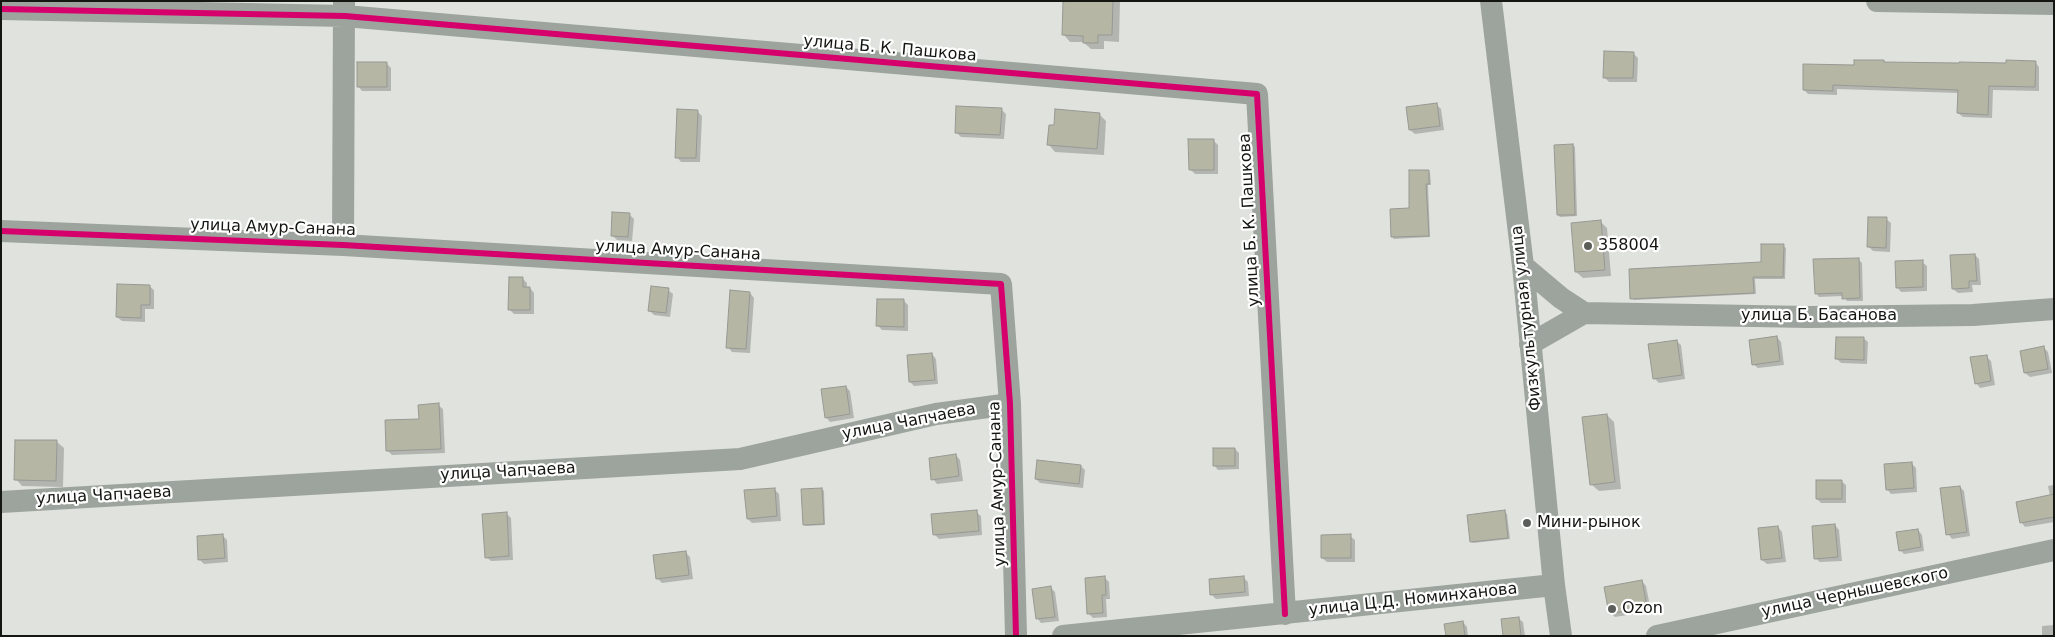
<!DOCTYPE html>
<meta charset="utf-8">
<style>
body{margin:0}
#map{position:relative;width:2055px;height:637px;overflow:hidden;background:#e0e3dd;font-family:"DejaVu Sans",sans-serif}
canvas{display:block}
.frame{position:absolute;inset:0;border:2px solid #141612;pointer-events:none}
</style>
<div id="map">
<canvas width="2055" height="637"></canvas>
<div class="frame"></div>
</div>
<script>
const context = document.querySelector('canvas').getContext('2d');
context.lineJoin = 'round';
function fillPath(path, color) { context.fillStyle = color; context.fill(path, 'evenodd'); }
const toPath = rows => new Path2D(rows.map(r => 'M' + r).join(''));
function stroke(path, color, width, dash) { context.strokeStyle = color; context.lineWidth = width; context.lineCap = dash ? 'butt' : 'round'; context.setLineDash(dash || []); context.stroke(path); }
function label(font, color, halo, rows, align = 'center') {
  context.font = font + ' "DejaVu Sans",sans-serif'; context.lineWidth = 4.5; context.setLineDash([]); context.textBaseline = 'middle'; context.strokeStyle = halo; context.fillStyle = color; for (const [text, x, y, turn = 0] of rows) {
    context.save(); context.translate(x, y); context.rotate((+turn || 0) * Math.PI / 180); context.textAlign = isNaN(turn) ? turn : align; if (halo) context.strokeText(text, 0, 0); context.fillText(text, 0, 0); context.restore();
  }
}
fillPath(toPath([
 [1070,1,1120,1,1119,42,1104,41,1104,49,1091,49,1083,42,1070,42,1064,35],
 [1633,53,1638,58,1637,82,1609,82,1604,77],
 [2035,62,2039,67,2039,91,1993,90,1992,118,1963,117,1958,113,1959,93,1837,89,1837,95,1808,94,1804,90,1855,66,1886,64,2007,64],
 [387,64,391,68,391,91,362,91,358,86],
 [1437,105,1441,109,1444,130,1415,134,1410,130],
 [1001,109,1006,114,1004,139,961,137,956,132],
 [697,111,702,116,700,162,681,162,677,157],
 [1099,114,1106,121,1104,155,1055,152,1049,145],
 [1213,140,1218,145,1218,174,1195,174,1191,170],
 [1573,145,1575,147,1577,216,1560,217,1558,215],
 [1428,171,1430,173,1431,185,1428,185,1430,237,1394,239,1392,237,1410,209],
 [629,214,634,219,632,241,617,240,612,235],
 [1886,219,1891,223,1890,252,1873,251,1869,247],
 [1600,221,1607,228,1611,276,1583,278,1576,272],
 [1783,246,1786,248,1785,279,1755,279,1756,294,1634,300,1631,298,1762,263],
 [1975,255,1979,259,1981,285,1972,285,1973,292,1958,293,1953,289],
 [1858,259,1862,263,1863,301,1847,301,1843,296,1819,297,1816,293],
 [1922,262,1927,266,1927,291,1901,292,1897,287],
 [522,278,527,283,527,288,530,288,534,293,534,314,514,314,509,309],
 [149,286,154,290,154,309,145,309,145,322,122,321,117,317],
 [668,290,673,294,670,317,654,315,649,310],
 [750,293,754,298,750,353,732,352,728,347],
 [904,301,908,305,908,331,882,330,878,326],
 [1777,337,1781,342,1784,365,1758,368,1753,364],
 [1863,338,1868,342,1867,364,1841,363,1837,359],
 [1676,341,1681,345,1685,379,1659,383,1654,378],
 [2044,348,2048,352,2052,373,2030,377,2025,373],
 [932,354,936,359,938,384,914,386,910,382],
 [1986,356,1991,361,1995,385,1980,388,1976,383],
 [846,387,850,391,854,418,830,422,826,417],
 [438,405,443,409,445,453,392,455,387,450],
 [1607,415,1614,422,1621,489,1599,491,1592,485],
 [57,442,64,448,63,487,22,486,16,479],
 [1235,449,1239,453,1239,469,1218,470,1214,465],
 [956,455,960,460,963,481,937,484,933,479],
 [1911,463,1916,468,1917,492,1891,494,1887,489],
 [1081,466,1085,470,1083,488,1040,483,1036,479],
 [1841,481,1846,485,1846,503,1821,503,1817,499],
 [2054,485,2054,522,2025,527,2021,522,2050,496,2048,486],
 [1960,487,1964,491,1970,536,1952,539,1948,534],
 [774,489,779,494,781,521,752,523,748,519],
 [822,489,824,491,825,525,806,526,804,524],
 [976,512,981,516,982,535,939,539,934,534],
 [1505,512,1507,514,1510,539,1473,543,1471,541],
 [506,513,511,518,513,560,491,561,486,557],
 [1835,525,1839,530,1842,561,1820,562,1815,558],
 [1778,527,1782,532,1786,562,1767,564,1762,560,1759,529],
 [1918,530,1922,535,1924,551,1904,554,1900,550],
 [223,536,227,540,228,562,204,564,199,559],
 [1350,536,1355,540,1355,562,1327,562,1322,558],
 [686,553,690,557,693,579,662,583,657,578],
 [1243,577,1248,582,1249,596,1216,599,1211,594],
 [1105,578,1109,582,1110,599,1106,599,1107,617,1093,618,1088,613],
 [1642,581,1646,586,1651,611,1615,617,1610,613],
 [1051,588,1055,592,1059,621,1041,623,1037,618],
 [1518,618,1523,622,1525,636,1505,636],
 [1463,622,1467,627,1468,636,1447,636],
 [2054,625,2054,636,2042,636,2042,626]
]), '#0003');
const building = toPath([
 [1068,1,1113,1,1112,35,1098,35,1098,43,1083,43,1083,36,1062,35,1063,2,1068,1],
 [1604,51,1634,52,1633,78,1603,78,1604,51],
 [1854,60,1884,60,1884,62,1959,63,1959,62,2006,63,2006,60,2036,61,2035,87,1989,86,1988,115,1957,113,1958,90,1833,85,1833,91,1803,90,1803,64,1854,65,1854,60],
 [357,62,387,62,387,87,357,87,357,62],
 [1437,103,1440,126,1409,130,1406,107,1437,103],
 [956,106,1002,108,1000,135,955,133,956,106],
 [677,109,698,110,696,158,675,158,677,109],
 [1055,109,1100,113,1097,149,1047,145,1049,125,1054,125,1055,109],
 [1188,139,1214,139,1214,170,1189,170,1188,139],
 [1573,144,1575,215,1557,215,1554,145,1573,144],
 [1409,170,1429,170,1429,184,1426,184,1429,236,1391,237,1390,209,1409,208,1409,170],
 [612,212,630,213,628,237,611,236,612,212],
 [1868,217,1887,217,1886,248,1867,247,1868,217],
 [1601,220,1605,270,1575,272,1571,223,1601,220],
 [1761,244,1784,244,1783,277,1753,277,1754,293,1630,299,1629,269,1761,262,1761,244],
 [1975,254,1977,281,1969,281,1969,288,1952,289,1950,255,1975,254],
 [1859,258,1860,298,1842,299,1842,293,1815,294,1813,259,1859,258],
 [1923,260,1923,287,1896,288,1895,261,1923,260],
 [509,277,523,277,523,287,530,287,530,310,508,310,509,277],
 [117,284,150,285,150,305,141,305,141,318,116,317,117,284],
 [651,286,669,288,666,313,648,311,651,286],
 [730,290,750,292,746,349,726,348,730,290],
 [877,299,904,299,904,327,876,326,877,299],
 [1777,336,1780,361,1752,365,1749,340,1777,336],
 [1836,337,1864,337,1864,360,1835,359,1836,337],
 [1677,340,1682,375,1653,379,1648,344,1677,340],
 [2044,346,2048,369,2024,373,2020,351,2044,346],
 [932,353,935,380,909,382,907,355,932,353],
 [1987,355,1991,381,1975,384,1970,357,1987,355],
 [846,386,850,414,825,418,821,389,846,386],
 [439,403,441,449,386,451,385,420,419,419,418,405,439,403],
 [1607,414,1615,482,1590,485,1582,417,1607,414],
 [15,440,57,440,56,481,14,480,15,440],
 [1213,448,1235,448,1235,466,1213,466,1213,448],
 [956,454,959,476,931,480,929,458,956,454],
 [1037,460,1081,465,1079,484,1035,479,1037,460],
 [1912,462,1914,488,1886,490,1884,464,1912,462],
 [1816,480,1842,480,1842,499,1816,499,1816,480],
 [1960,486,1967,532,1946,535,1940,488,1960,486],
 [775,488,777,516,747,519,744,490,775,488],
 [822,488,824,524,803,525,801,489,822,488],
 [2054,494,2054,517,2020,523,2016,502,2054,494],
 [977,510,979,531,933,535,931,514,977,510],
 [1505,510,1508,538,1470,542,1467,515,1505,510],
 [507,512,509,556,485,558,482,514,507,512],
 [1835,524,1838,557,1814,559,1812,526,1835,524],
 [1778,526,1782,558,1761,560,1758,528,1778,526],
 [1918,529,1921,547,1899,551,1896,532,1918,529],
 [223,534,225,558,198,560,197,536,223,534],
 [1351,534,1351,558,1321,558,1321,535,1351,534],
 [686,551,689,575,656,579,653,555,686,551],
 [1105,576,1106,595,1102,595,1103,613,1087,614,1085,578,1105,576],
 [1244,576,1245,592,1210,595,1209,579,1244,576],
 [1642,580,1647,607,1609,614,1604,587,1642,580],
 [1051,586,1055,617,1036,619,1032,589,1051,586],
 [1519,617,1521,636,1503,636,1501,619,1519,617],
 [1463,621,1465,636,1446,636,1444,624,1463,621]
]);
fillPath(building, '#b5b6a4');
stroke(building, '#979894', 1);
stroke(toPath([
 [1491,1,1523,266,1554,585,1561,636],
 [1877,1,2054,4],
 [1,9,345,16,1257,94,1285,614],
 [1,231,343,245,1001,284,1010,404,1016,636],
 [343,245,344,2],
 [1523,266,1561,298,1584,313,1809,317,1973,315,2054,309],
 [1530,344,1584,313],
 [1,502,740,459,936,414,1010,404],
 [1063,636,1554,585],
 [1657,636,2054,550]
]), '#9da49d', 22);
stroke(toPath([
 [1,9,345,16,1257,94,1285,614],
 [1,231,343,245,1001,284,1010,404,1016,636]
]), '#d6006c', 6);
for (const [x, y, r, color] of [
 [1588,246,5,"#5b5e59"],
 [1527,523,5,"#5b5e59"],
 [1612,609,5,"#5b5e59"]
]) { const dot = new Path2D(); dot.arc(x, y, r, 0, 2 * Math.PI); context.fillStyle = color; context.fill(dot); stroke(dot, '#fff', 2); }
label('16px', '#141612', '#fff', [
 ["улица Б. К. Пашкова",890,49,5],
 ["улица Б. К. Пашкова",1250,220,-93],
 ["улица Амур-Санана",273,228,2],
 ["улица Амур-Санана",678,251,3],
 ["улица Б. Басанова",1819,316],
 ["Физкультурная улица",1527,318,-96],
 ["улица Чапчаева",909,422,-11],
 ["улица Чапчаева",508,472,-3],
 ["улица Амур-Санана",998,484,-92],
 ["улица Чапчаева",104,496,-3],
 ["улица Чернышевского",1855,593,-12],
 ["улица Ц.Д. Номинханова",1413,600,-6]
]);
label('16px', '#141612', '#fff', [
 ["358004",1598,246],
 ["Мини-рынок",1537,523],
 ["Ozon",1622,609]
], 'left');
</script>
